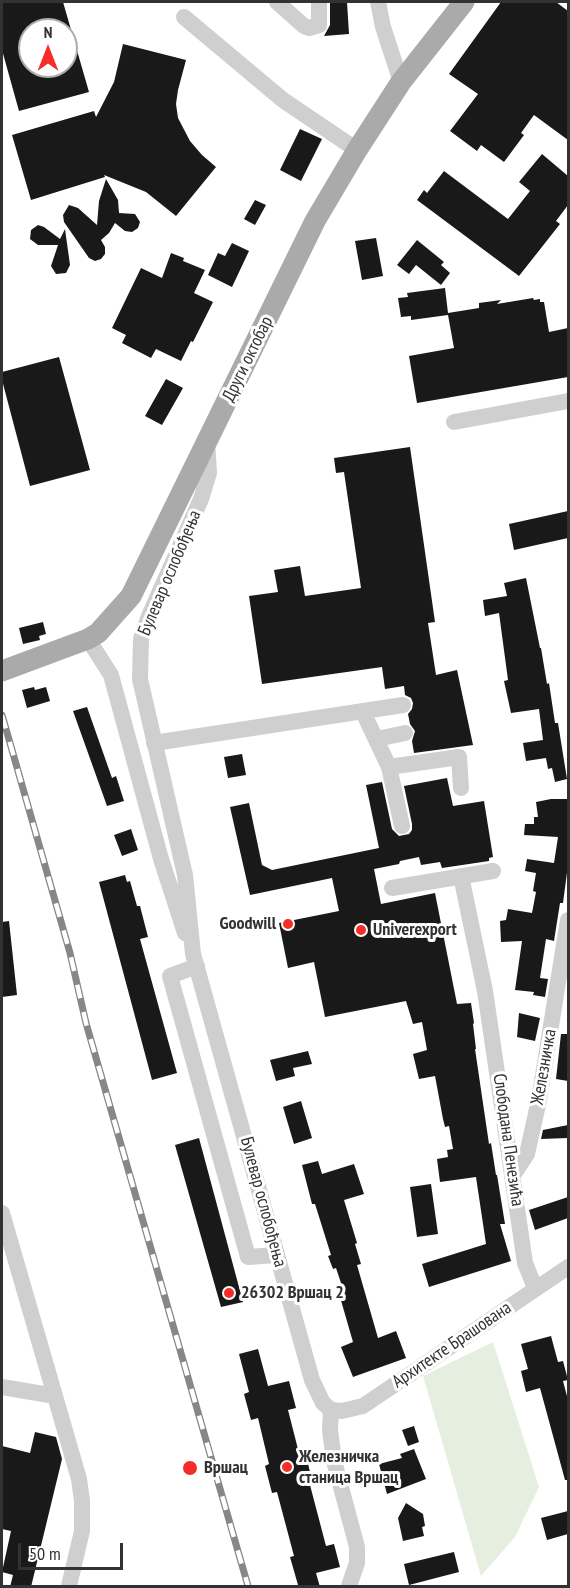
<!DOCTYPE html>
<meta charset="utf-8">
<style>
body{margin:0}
#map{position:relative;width:570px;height:1588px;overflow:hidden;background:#fff;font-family:"PT Sans Narrow",sans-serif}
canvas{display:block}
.frame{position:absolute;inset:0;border:3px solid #323232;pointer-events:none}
.north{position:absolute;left:18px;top:18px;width:60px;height:60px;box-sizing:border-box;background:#fff;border:2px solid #adadad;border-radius:50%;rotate:0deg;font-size:16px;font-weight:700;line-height:24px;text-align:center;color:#323232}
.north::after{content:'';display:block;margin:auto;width:21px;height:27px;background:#f42d28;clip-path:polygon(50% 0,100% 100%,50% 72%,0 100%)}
.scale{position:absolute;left:18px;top:1543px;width:105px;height:27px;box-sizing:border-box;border:3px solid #323232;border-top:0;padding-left:8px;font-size:18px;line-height:21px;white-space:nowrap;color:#323232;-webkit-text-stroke:4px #fff;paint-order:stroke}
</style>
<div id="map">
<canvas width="570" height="1588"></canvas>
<div class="frame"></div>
<div class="north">N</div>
<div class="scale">50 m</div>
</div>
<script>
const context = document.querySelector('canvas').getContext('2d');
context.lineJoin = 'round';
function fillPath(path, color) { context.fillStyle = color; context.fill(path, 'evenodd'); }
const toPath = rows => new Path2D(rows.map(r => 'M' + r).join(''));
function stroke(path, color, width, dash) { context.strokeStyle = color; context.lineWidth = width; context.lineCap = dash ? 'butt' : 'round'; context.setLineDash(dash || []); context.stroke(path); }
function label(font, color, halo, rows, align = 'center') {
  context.font = font + ' "PT Sans Narrow",sans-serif'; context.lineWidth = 6; context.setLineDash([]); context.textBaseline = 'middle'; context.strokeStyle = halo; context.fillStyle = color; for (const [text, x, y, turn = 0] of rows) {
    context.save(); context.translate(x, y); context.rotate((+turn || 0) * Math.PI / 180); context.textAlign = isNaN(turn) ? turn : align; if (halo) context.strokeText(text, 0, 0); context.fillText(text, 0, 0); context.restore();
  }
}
fillPath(toPath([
 [493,1342,539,1487,515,1537,481,1576,423,1376]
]), '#e6efdf');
fillPath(toPath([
 [2,2,63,2,89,92,19,111,2,50],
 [30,30,66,30,66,66,30,66],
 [330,2,347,2,349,34,324,36,330,25],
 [501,2,556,2,568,11,568,140,534,115,521,133,524,135,504,162,481,145,477,151,450,131,478,94,449,74],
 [123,44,186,60,178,90,176,104,178,118,190,141,202,155,216,167,176,216,146,192,104,175,105,177,31,200,12,135,94,111,96,117,114,82],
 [300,129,322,139,301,181,280,170],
 [542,154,568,176,568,205,556,221,560,224,519,276,417,200,424,190,427,193,444,171,508,219,530,191,519,182],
 [106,179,118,200,119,213,135,214,140,222,138,228,132,232,125,231,115,223,109,233,101,240,105,247,105,254,101,259,95,261,89,258,64,222,63,215,69,205,78,208,97,225,99,201],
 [255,200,266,205,255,225,244,219],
 [38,225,44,227,60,239,65,229,70,265,66,273,56,274,51,266,58,245,38,245,30,239,31,230],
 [376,238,383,276,362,280,355,241],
 [417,240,444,262,441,265,450,273,441,285,416,265,409,274,397,265],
 [232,243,249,251,232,287,208,275,218,253,225,256],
 [171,253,184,258,183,261,205,270,194,293,213,302,193,342,191,341,181,361,156,349,151,358,122,343,126,335,112,328,141,268,162,278],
 [445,288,448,313,479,308,479,303,501,300,497,304,533,298,534,300,540,299,540,302,544,302,549,332,568,328,568,377,417,403,409,356,454,348,448,315,411,320,411,316,401,317,398,298,408,297,407,293],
 [59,357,90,470,30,486,2,380,2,372],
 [166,379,183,388,162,425,145,416],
 [410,447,435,622,428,623,436,675,457,670,473,745,414,753,412,741,415,731,410,724,408,714,412,709,413,703,411,698,405,695,404,686,385,689,382,667,262,684,249,596,278,592,274,570,300,566,305,596,361,588,344,472,336,473,334,458],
 [568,511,568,538,514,550,509,524],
 [526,578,540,648,541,648,547,684,549,683,555,723,558,723,567,779,555,782,552,768,548,769,546,758,526,761,523,743,543,740,539,709,511,713,504,681,508,680,499,613,485,616,483,600,507,596,504,583],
 [43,622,46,634,39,636,40,640,23,644,19,628],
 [34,687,35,690,46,687,50,701,27,708,22,690],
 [87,707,112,778,116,776,124,801,107,806,73,711],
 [242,754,246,775,228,778,224,757],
 [447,778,453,806,484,801,493,857,489,858,489,861,442,868,440,862,421,865,419,857,400,861,399,864,374,869,381,904,435,893,457,1004,471,1003,474,1023,473,1024,476,1049,475,1049,489,1144,491,1143,496,1175,497,1175,505,1224,500,1224,511,1261,429,1287,422,1264,486,1244,476,1177,440,1182,437,1159,448,1157,447,1150,453,1149,449,1126,445,1127,443,1119,435,1076,419,1079,413,1054,427,1050,422,1022,413,1024,406,1001,325,1017,314,962,288,968,279,923,339,911,332,878,250,895,230,807,249,803,262,865,272,870,379,848,366,785,382,782,392,829,399,836,409,834,412,830,412,824,404,786],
 [551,799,568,799,567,864,568,865,563,903,560,903,554,941,546,939,540,978,548,979,545,997,533,995,534,992,515,990,522,941,501,942,500,921,506,920,508,909,532,913,536,892,533,891,536,873,525,871,527,859,554,863,558,837,524,835,525,824,534,824,534,817,538,817,536,802],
 [131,829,138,850,122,856,114,835],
 [125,875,127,882,130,881,137,906,140,906,148,937,140,939,177,1073,152,1080,99,882],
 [9,921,17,995,2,997,2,922],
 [519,1013,540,1018,535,1041,517,1037],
 [561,1034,568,1034,568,1081,556,1079],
 [308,1051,312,1064,293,1068,295,1076,276,1081,270,1060],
 [301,1101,312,1138,294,1144,283,1107],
 [568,1125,568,1138,541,1139,543,1130],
 [199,1138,243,1302,221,1307,175,1145],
 [318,1161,322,1174,354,1164,364,1194,344,1200,357,1243,355,1244,361,1264,357,1265,378,1338,396,1331,406,1358,353,1377,341,1347,353,1342,340,1297,342,1297,340,1290,343,1289,336,1268,333,1269,328,1256,331,1255,315,1204,312,1204,302,1165],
 [431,1184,438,1234,417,1237,410,1187],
 [568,1197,568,1218,535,1230,529,1210],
 [551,1336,558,1362,563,1361,568,1380,563,1381,568,1400,568,1480,565,1480,540,1388,526,1392,521,1371,528,1369,521,1344],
 [258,1349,268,1386,289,1381,296,1408,288,1410,300,1457,306,1455,313,1485,310,1485,326,1546,334,1544,340,1567,316,1573,320,1587,298,1585,290,1557,294,1556,277,1492,272,1493,265,1466,269,1464,258,1418,251,1420,244,1394,249,1392,239,1354],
 [414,1426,419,1442,408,1446,402,1430],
 [35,1432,56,1437,62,1459,31,1587,10,1587,13,1575,2,1572,11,1531,2,1529,2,1446,30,1453],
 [414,1449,426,1479,387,1494,379,1464,402,1458,400,1454],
 [406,1503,423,1514,425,1526,422,1527,424,1536,403,1541,398,1518],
 [568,1511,568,1534,547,1540,541,1518],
 [454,1552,459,1572,409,1585,404,1564]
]), '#191919');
stroke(toPath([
 [277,2,304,26,309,28,319,25,319,2],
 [378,2,383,27,401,82],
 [184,17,283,100,357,150],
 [454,422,568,401],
 [207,441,209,473,201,499,149,616,141,639,140,679,185,875,193,954,312,1380,323,1403,331,1410],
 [88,639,111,675,161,859,185,933],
 [363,712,389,767,402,826],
 [377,739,405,733],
 [154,743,403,705],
 [389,767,459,757,461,788],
 [461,876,485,991,525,1263,535,1288],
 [392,888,493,871],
 [197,966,170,976,248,1257,277,1255],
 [513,1175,527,1154,539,1100,568,920],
 [2,1213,79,1479,82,1501,82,1531,69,1586],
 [2,1387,55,1396],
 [331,1410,342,1411,363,1406,568,1267],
 [331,1410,330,1430,334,1461,357,1547,357,1563,349,1586]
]), '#cfcfcf', 16);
stroke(toPath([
 [2,671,88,639,98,633,131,596,315,221,357,150,401,82,464,2]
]), '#aaa', 21);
const rail = toPath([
 [2,715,70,953,86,1023,248,1586]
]);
stroke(rail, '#878787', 7);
stroke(rail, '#fff', 4.5, [14]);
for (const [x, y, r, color] of [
 [288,924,6,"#f42d28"],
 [361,930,6,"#f42d28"],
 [229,1293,6,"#f42d28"],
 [287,1467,6,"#f42d28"],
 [190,1468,8,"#f42d28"]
]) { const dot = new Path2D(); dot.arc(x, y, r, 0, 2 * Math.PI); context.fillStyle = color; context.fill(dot); stroke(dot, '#fff', 2); }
label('18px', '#323232', '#fff', [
 ["Други октобар",248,359,-64],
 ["Булевар ослобођења",170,573,-67],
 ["Железничка",544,1067,-80],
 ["Слободана Пенезића",508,1140,82],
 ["Булевар ослобођења",263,1202,75],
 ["Архитекте Брашована",452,1345,-34]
]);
label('bold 18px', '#323232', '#fff', [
 ["Goodwill",276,924,"right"],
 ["Univerexport",373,930],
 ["26302 Вршац 2",241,1293],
 ["Железничка",299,1457],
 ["станица Вршац",299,1478],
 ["Вршац",204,1468]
], 'left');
</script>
